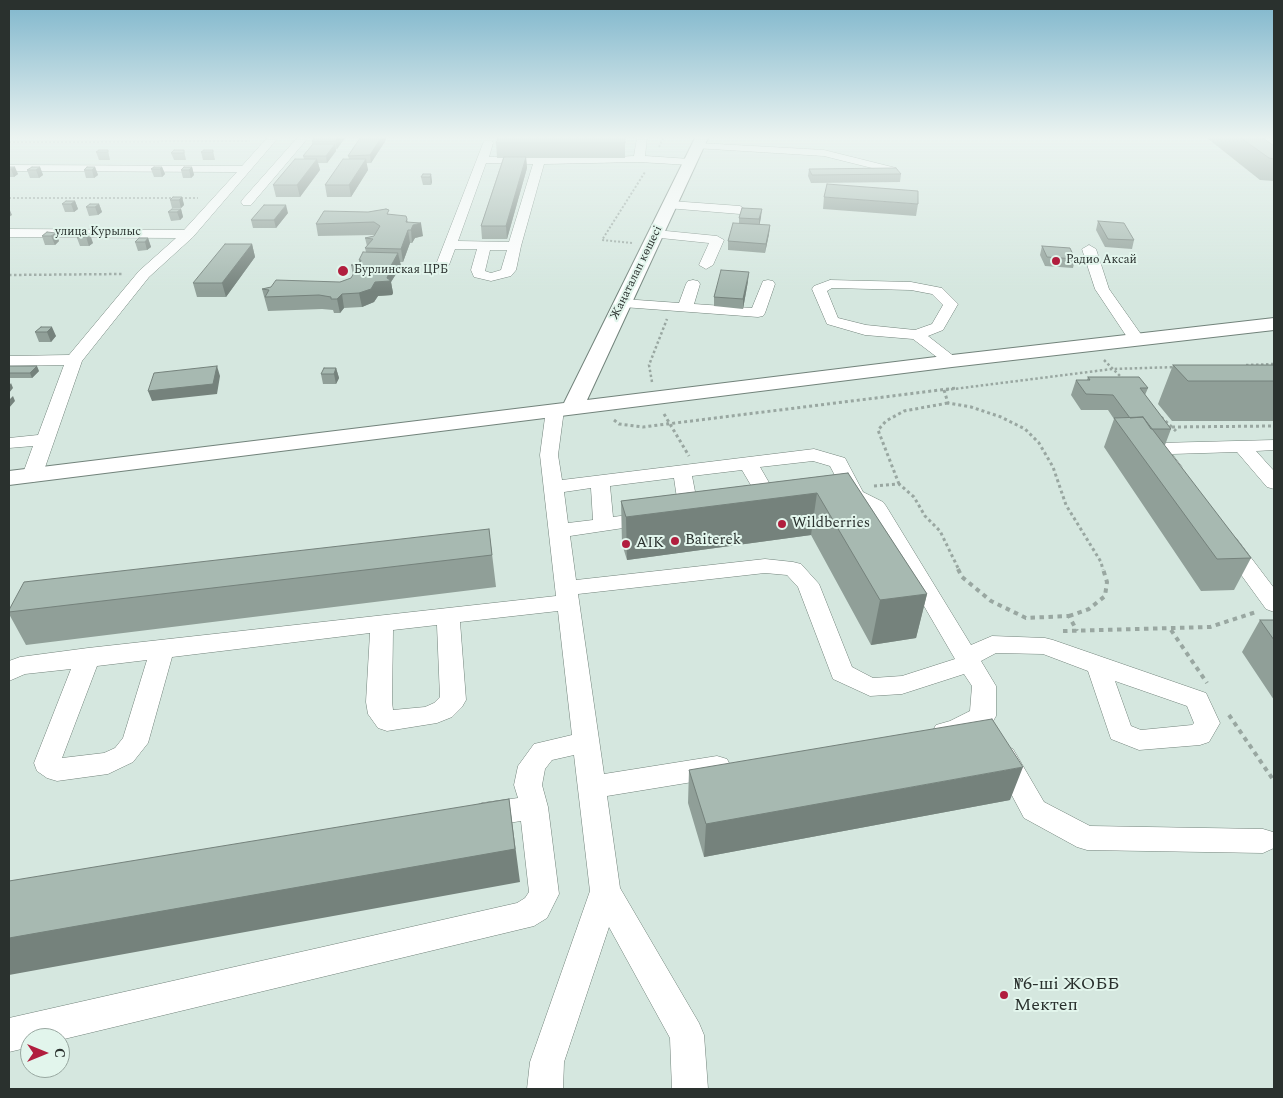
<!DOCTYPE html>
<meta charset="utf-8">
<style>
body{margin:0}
#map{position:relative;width:1283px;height:1098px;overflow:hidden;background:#d5e7df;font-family:Spectral,serif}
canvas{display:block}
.frame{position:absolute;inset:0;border:10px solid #2a312e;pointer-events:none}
.north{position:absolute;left:20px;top:1028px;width:50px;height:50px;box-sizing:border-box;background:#e2f5ec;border:1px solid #98a7a0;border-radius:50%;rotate:90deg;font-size:14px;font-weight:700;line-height:20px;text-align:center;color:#2a312e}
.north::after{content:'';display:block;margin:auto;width:18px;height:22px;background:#b11e3e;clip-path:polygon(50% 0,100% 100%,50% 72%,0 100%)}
</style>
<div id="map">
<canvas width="1283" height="1098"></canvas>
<div class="frame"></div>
<div class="north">С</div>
</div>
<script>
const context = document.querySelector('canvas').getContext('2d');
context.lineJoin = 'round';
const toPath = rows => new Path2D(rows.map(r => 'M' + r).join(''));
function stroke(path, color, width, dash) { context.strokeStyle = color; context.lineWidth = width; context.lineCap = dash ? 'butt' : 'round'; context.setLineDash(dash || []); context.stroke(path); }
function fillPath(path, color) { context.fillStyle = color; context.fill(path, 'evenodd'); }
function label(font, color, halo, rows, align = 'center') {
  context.font = font + ' Spectral,serif'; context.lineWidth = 4; context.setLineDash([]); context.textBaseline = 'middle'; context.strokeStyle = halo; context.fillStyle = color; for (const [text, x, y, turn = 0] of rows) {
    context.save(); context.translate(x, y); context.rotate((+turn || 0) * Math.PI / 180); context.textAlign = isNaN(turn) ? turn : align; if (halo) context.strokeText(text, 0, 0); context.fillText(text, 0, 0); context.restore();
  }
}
const minor = toPath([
 [267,138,278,138,193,237,149,277,82,361,42,476,39,480,32,482,25,480,22,476,33,446,9,448,9,438,38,435,64,365,9,366,9,356,69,355,139,271,176,238,9,237,9,229,184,230,237,172,9,171,9,165,242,166,267,138],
 [297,138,308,138,251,205,243,205,241,202,243,199,297,138],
 [637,138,647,138,645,156,690,159,695,162,690,165,639,162,544,164,521,246,516,270,511,276,491,281,474,277,471,270,477,249,455,249,449,265,439,265,437,262,484,141,492,141,493,143,489,157,598,158,634,156,637,138],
 [486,163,533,164,509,242,458,241,486,163],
 [490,250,507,250,501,270,491,273,485,271,490,250],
 [699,143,824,150,896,168,898,170,892,173,824,156,695,148,694,146,695,144,699,143],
 [671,201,740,206,746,210,740,214,667,208,665,205,671,201],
 [656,230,717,236,724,240,713,265,706,269,699,265,709,243,651,237,650,234,651,231,656,230],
 [1089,245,1096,249,1109,289,1145,340,1143,343,1131,343,1095,289,1082,249,1089,245],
 [693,280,698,281,700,284,694,304,752,308,763,281,768,280,773,281,775,284,765,313,763,316,758,317,623,307,618,306,616,303,618,300,623,299,679,303,686,284,688,281,693,280],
 [830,280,911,282,942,288,958,304,943,330,928,336,960,361,958,364,946,364,913,339,865,335,827,324,812,289,814,286,830,280],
 [832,288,911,290,932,294,943,305,932,324,915,330,866,325,838,318,827,291,832,288],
 [555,405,561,406,564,410,558,455,562,480,814,449,845,458,863,492,883,502,886,506,971,645,992,636,1045,638,1053,640,1206,693,1220,723,1209,742,1200,745,1139,750,1111,739,1088,671,1043,654,996,653,981,661,996,686,996,716,992,723,963,738,945,742,936,739,932,732,936,725,950,721,970,711,972,686,964,674,902,694,870,696,833,679,798,587,787,575,765,573,578,594,604,774,717,756,727,759,731,767,727,775,717,778,607,796,620,888,699,1023,704,1035,708,1089,672,1089,670,1038,609,927,564,1062,563,1089,527,1089,530,1062,590,891,574,755,552,760,545,769,542,785,548,807,559,894,547,918,534,926,60,1040,60,1038,30,1038,30,1047,9,1052,9,1018,517,903,525,898,529,892,521,821,482,827,472,823,468,815,472,807,482,803,518,798,514,785,518,766,534,744,572,735,558,611,460,622,466,700,462,707,452,717,437,723,387,731,378,728,368,714,366,702,370,633,172,657,148,743,133,762,108,774,57,781,47,778,37,771,34,763,71,669,25,674,9,681,9,661,20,657,88,648,556,596,540,455,546,410,549,406,555,405],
 [813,461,830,466,842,489,834,491,831,495,834,499,851,502,868,510,955,659,902,676,873,678,852,667,819,584,801,564,793,562,765,559,576,580,570,536,650,524,657,522,660,518,657,514,650,512,613,517,610,486,674,478,679,512,682,516,689,518,696,516,699,512,692,476,742,470,762,504,769,506,776,504,779,500,760,467,813,461],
 [591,488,593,520,568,523,564,492,591,488],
 [437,625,440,697,434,703,425,707,393,710,392,702,393,630,437,625],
 [147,660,123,738,115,748,104,753,62,758,97,666,147,660],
 [1115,681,1187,706,1194,723,1192,725,1141,730,1131,726,1115,681],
 [1274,440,1274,450,1256,451,1274,471,1274,489,1267,487,1237,452,1172,454,1182,467,1179,471,1172,473,1165,471,1150,449,1152,445,1159,443,1274,440],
 [1229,536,1236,538,1274,588,1274,612,1266,609,1218,543,1222,538,1229,536],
 [1004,745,1013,749,1044,802,1090,826,1263,829,1273,832,1274,848,1263,853,1087,850,1077,847,1024,818,991,756,995,749,1004,745]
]);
const major = toPath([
 [695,138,708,138,587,400,952,355,1274,318,1274,330,952,367,9,485,9,471,564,403,695,138]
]);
stroke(minor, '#72837b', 1);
stroke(major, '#72837b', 2);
stroke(toPath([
 [9,142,250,141],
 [659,147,663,138],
 [9,198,198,198],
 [632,243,602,240,645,172]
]), '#99a7a1', 2, [2, 2]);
stroke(toPath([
 [9,275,123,274],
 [1104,360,1123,379],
 [1246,365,1274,364],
 [652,382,649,365,667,319],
 [946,390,1112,369,1177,367]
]), '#99a7a1', 2.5, [2.5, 2.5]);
stroke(toPath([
 [944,390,948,403,971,407,1001,417,1025,429,1039,443,1053,467,1066,505,1101,562,1103,570],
 [664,414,689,456],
 [1161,417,1176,431],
 [614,420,619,424,643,427,956,388],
 [1172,427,1274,426],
 [899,484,878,430,886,421,904,411,948,403],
 [874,486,899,484,914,497,925,516,940,531,959,570]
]), '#99a7a1', 3, [3, 3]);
stroke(toPath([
 [958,569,962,577,991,601,1026,618,1069,616,1077,631],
 [1069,616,1089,609,1105,596,1107,582,1103,569],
 [1171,630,1207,683],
 [1063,631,1210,627,1256,612],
 [1229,715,1274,781]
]), '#99a7a1', 4, [4.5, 4.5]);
fillPath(minor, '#fff');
fillPath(major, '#fff');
fillPath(toPath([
 [314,138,345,138,337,149,336,149,336,151,327,163,318,163,320,170,300,197,276,197,273,185,304,159,303,156,312,145,312,141],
 [360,138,386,138,386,140,371,163,366,163,368,170,351,197,327,197,325,185,349,159,348,156],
 [625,138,625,158,526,158,527,168,507,239,482,239,481,226,503,158,497,158,496,143],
 [1207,138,1266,138,1265,140,1274,146,1274,181,1260,180],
 [108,150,110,160,99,160,96,152],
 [184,150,186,160,174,160,171,153],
 [213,150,215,160,203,160,201,152],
 [9,167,18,174,14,177,9,177],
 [40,167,43,175,39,178,30,178,27,170],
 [95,167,98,175,94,178,86,178,84,170],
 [162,167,165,174,162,177,154,177,151,169],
 [192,167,194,175,191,178,183,178,181,170],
 [809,169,901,174,900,182,811,183,808,176],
 [431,174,432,182,431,185,423,185,421,177],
 [182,197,184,205,181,208,172,208,170,200],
 [824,197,918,204,916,216,823,209],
 [75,201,78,209,74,212,65,212,62,204],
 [99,204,102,212,98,215,89,216,86,207],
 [181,209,183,217,180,220,171,221,168,212],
 [288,213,276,228,253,228,251,220],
 [389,214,408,222,423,236,415,238,412,243,410,243,403,262,400,262,401,266,391,282,393,293,392,295,378,296,374,302,362,307,344,308,340,313,334,313,333,310,322,309,268,311,262,289,340,282,351,278,353,275,351,265,359,263,359,260,366,252,365,248,367,246,365,238,374,236,375,235,318,236,316,224],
 [761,217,759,225,770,225,769,234,765,253,728,250,728,241,739,223,739,218],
 [1098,221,1134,240,1132,249,1105,247,1096,230],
 [47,232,59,241,55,245,45,245,42,236],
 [81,234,93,243,89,246,80,246,77,238],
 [148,238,151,247,147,250,138,251,135,242],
 [252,244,255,257,226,297,197,297,193,283],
 [1042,246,1075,259,1073,268,1045,266,1040,255],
 [748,281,743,309,714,306,714,297],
 [41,327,56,336,51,342,39,342,35,332],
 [1173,365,1274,365,1274,421,1172,421,1158,404],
 [9,366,39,371,32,378,9,378],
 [336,368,339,378,336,384,323,384,321,374],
 [1088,377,1148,388,1145,395,1171,429,1165,445,1163,445,1251,558,1234,590,1201,591,1104,447,1114,419,1108,410,1081,410,1071,395,1076,380,1087,380],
 [848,473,927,594,916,638,871,645,811,535,627,560,622,544,621,501],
 [489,529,496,587,26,645,9,614,9,610],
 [1260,620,1274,620,1274,700,1242,652],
 [689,770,1010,800,704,857,688,803]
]), '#909f98');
fillPath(toPath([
 [338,138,345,138,337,149,335,141],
 [381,138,386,138,386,140,371,163,370,155],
 [335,144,336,151,327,163,326,156],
 [526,157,527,168,507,239,506,226],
 [317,159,320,170,300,197,297,185],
 [366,159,368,170,351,197,349,185],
 [15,167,18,174,14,177,11,169],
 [40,167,43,175,39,178,36,170],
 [95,167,98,175,94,178,92,170],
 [162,167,165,174,162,177,160,169],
 [192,167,194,175,191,178,189,170],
 [431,174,432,182,431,185,430,177],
 [182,197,184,205,181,208,179,200],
 [75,201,78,209,74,212,71,204],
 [99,204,102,212,98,215,95,207],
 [286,205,288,213,276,228,274,220],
 [9,208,12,215,9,217],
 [181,209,183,217,180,220,177,212],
 [762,209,761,217,759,228,759,219],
 [407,219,409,230,408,230,410,243,403,262,401,249,406,222],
 [421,223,423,236,415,238,412,243,411,230,413,225],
 [770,225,769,234,765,253,766,244],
 [56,233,59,241,55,245,51,236],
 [90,234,93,243,89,246,86,237],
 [148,238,151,247,147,250,145,242],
 [252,244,255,257,226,297,222,283],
 [398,253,401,266,391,282,393,293,392,295,378,296,374,302,362,307,359,293,375,282,387,273],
 [749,272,748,281,743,309,743,299],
 [342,294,344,308,340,313,337,299],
 [52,327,56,336,51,342,47,332],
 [37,366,39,371,32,378,30,373],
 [217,366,220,376,217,394,152,401,148,391],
 [336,368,339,378,336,384,334,374],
 [11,383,13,388,9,393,9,386],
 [13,396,15,401,9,408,9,400],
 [817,493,811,535,627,560,626,517],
 [927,594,916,638,871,645,880,600],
 [1023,767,1010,800,704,857,706,824],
 [509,799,520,882,9,975,9,938]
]), '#75827c');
const building = toPath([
 [314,138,338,138,335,141,312,141,314,138],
 [360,138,381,138,370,155,348,156,360,138],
 [498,138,625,138,625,143,496,143,498,138],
 [1241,138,1263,138,1274,146,1274,159,1269,158,1241,138],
 [313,144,335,144,326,156,303,156,313,144],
 [99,150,108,150,108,152,96,152,99,150],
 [174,150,184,150,184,153,171,153,174,150],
 [204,150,213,150,213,152,201,152,204,150],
 [504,157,526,157,506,226,481,226,504,157],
 [295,159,317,159,297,185,273,185,295,159],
 [343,159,366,159,349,185,325,185,343,159],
 [9,167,15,167,11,169,9,169,9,167],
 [32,167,40,167,36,170,27,170,32,167],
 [87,167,95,167,92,170,84,170,87,167],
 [154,167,162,167,160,169,151,169,154,167],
 [184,167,192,167,189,170,181,170,184,167],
 [896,168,901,174,812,175,809,169,896,168],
 [423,174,431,174,430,177,421,177,423,174],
 [827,184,918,191,918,204,824,197,827,184],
 [173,197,182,197,179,200,170,200,173,197],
 [66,201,75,201,71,204,62,204,66,201],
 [90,204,99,204,95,207,86,207,90,204],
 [264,205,286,205,274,220,251,220,264,205],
 [742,208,762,209,759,219,739,218,742,208],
 [172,209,181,209,177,212,168,212,172,209],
 [386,209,389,210,387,214,406,216,407,219,406,222,421,223,413,225,411,230,408,230,401,249,365,248,373,239,365,238,374,236,380,226,374,222,316,224,324,211,368,212,386,209],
 [1098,221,1124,223,1134,240,1108,239,1098,221],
 [733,223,770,225,766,244,728,241,733,223],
 [47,232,56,233,51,236,42,236,47,232],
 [81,234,90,234,86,237,77,238,81,234],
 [139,238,148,238,145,242,135,242,139,238],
 [225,244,252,244,222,283,193,283,225,244],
 [1042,246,1070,248,1075,259,1047,257,1042,246],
 [363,252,398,253,387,273,389,273,387,278,390,280,390,281,375,282,371,289,359,293,342,294,337,299,331,299,331,297,319,295,265,297,269,290,262,289,271,287,276,280,340,282,351,278,358,266,351,265,360,263,361,260,359,260,363,252],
 [721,270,749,272,743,299,714,297,721,270],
 [41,327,52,327,47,332,35,332,41,327],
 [1173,365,1274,365,1274,381,1188,381,1173,365],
 [9,366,37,366,30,373,9,373,9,366],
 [217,366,213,384,148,391,154,373,217,366],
 [324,368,336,368,334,374,321,374,324,368],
 [1088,377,1139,377,1148,388,1140,388,1171,429,1151,429,1143,417,1130,418,1113,395,1086,394,1076,380,1090,380,1088,377],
 [1143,417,1251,558,1217,559,1114,418,1143,417],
 [848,473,927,594,880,600,817,493,626,517,621,501,848,473],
 [489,529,492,555,9,612,9,610,24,582,489,529],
 [1260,620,1274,620,1274,640,1260,620],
 [992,719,1023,767,706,824,689,770,992,719],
 [509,799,515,849,9,938,9,881,509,799]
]);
fillPath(building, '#a7b9b1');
stroke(building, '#75827c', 1);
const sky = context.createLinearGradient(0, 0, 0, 292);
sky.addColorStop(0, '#7fb6cc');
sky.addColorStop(0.47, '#ecf4f1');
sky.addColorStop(1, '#ecf4f100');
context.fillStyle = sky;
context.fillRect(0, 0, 1283, 292);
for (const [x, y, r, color] of [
 [1056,261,5,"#b11e3e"],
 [343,271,6,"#b11e3e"],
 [782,524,5,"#b11e3e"],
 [675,541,5,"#b11e3e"],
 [626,544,5,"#b11e3e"],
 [1004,995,5,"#b11e3e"]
]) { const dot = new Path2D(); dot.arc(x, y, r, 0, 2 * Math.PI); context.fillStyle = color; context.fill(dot); stroke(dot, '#e2f5ec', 2); }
label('12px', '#2a312e', '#e2f5ec', [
 ["улица Курылыс",98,233],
 ["Жаңаталап көшесі",637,273,-64]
]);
label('12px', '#2a312e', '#e2f5ec', [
 ["Радио Аксай",1066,261],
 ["Бурлинская ЦРБ",354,271]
], 'left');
label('15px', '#2a312e', '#e2f5ec', [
 ["Wildberries",792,524],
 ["Baiterek",685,541],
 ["AIK",636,544]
], 'left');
label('18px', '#2a312e', '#e2f5ec', [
 ["№6-ші ЖОББ",1014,985],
 ["Мектеп",1014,1006]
], 'left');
</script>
